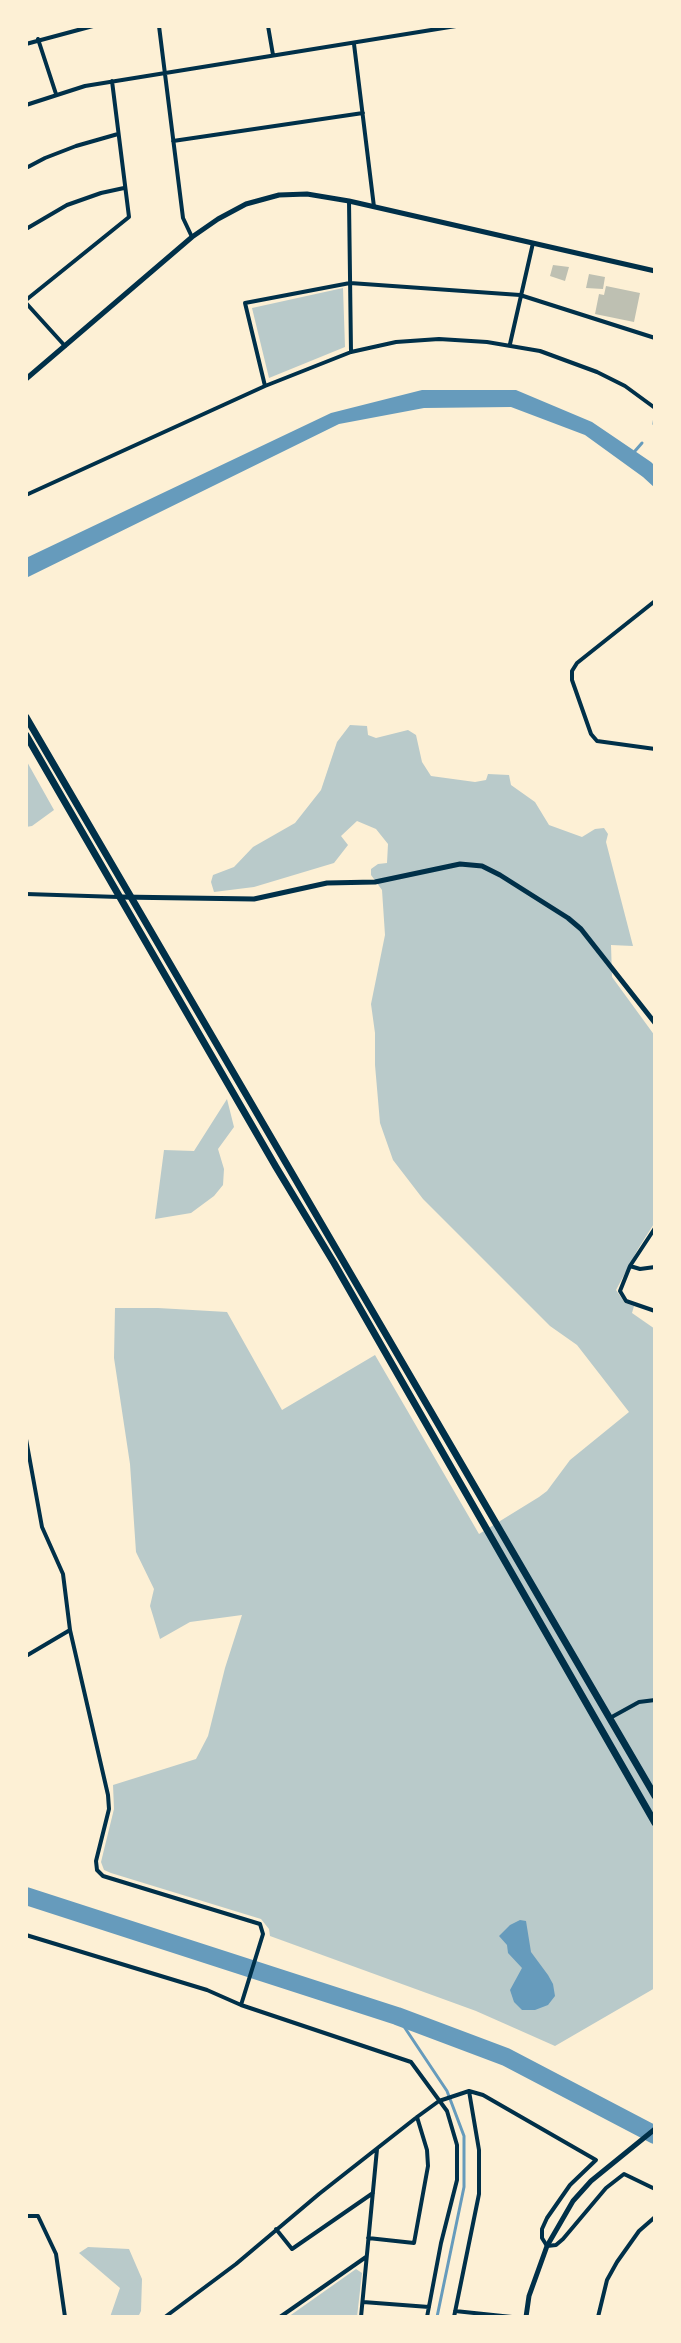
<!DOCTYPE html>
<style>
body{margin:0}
#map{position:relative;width:681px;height:2343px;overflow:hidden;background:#fdf0d5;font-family:Barlow,sans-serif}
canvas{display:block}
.frame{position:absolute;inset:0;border:28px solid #fdf0d5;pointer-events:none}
</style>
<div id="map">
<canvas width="681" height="2343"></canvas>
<div class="frame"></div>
</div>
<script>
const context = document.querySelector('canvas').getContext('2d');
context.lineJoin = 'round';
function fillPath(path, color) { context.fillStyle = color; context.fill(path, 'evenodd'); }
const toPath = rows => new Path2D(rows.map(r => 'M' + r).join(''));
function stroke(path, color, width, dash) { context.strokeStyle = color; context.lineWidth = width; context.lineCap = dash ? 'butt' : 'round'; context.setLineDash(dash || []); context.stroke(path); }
fillPath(toPath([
 [343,288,345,347,269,378,252,308],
 [350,725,367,726,368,735,376,738,408,730,416,735,422,762,431,776,475,782,486,780,488,774,509,775,511,785,535,802,549,825,582,837,595,829,604,828,608,834,606,842,633,946,611,945,612,977,655,1036,655,1222,638,1249,616,1290,625,1303,634,1306,632,1313,655,1329,655,1988,555,2046,476,2011,270,1936,269,1929,261,1919,111,1873,104,1870,101,1862,114,1809,113,1785,196,1759,208,1736,225,1668,242,1615,190,1622,160,1639,150,1606,154,1589,136,1552,130,1464,114,1358,115,1308,158,1308,227,1312,282,1410,375,1355,479,1534,539,1497,547,1491,570,1460,629,1412,577,1345,550,1326,423,1199,393,1160,380,1123,375,1065,375,1033,371,1004,385,935,382,890,371,875,371,869,378,864,387,863,388,844,376,829,357,821,341,836,348,845,334,863,254,887,214,892,211,882,213,875,234,867,253,847,295,823,321,790,337,742],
 [26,760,54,810,32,826,26,827],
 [227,1099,234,1127,218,1149,224,1169,223,1185,214,1196,191,1213,155,1219,164,1150,194,1151],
 [88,2247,129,2249,142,2279,141,2311,138,2317,110,2317,120,2288,79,2253],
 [356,2269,362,2273,357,2317,288,2317]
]), '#b9caca');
fillPath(toPath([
 [422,390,516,390,592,422,651,462,655,466,655,488,643,477,585,435,511,407,424,408,339,424,26,578,26,558,331,413],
 [520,1920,526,1921,531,1952,548,1975,553,1984,555,1996,548,2005,535,2010,522,2010,514,2002,510,1990,522,1968,508,1953,507,1945,499,1936,510,1925]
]), '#669bbc');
stroke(toPath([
 [654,424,655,416],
 [635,451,642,443],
 [397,2016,447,2091,464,2136,464,2187,437,2317]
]), '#669bbc', 3);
stroke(toPath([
 [26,1896,397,2016,506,2057,655,2135]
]), '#669bbc', 18);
fillPath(toPath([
 [553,265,569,267,565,281,550,276],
 [589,274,605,277,603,289,586,288],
 [606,286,640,293,634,322,595,314,599,294,604,295]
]), '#bec0b2');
stroke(toPath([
 [159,26,183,218,192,237],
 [268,26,273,55],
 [38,39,56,94],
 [26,44,93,26],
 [354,44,374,207],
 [26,105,85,86,456,26],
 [173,141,363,113],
 [26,168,45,158,76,146,118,134],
 [349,201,351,352],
 [26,229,67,205,101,193,124,188],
 [26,300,129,217,112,81],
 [26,303,65,346],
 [510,344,533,243],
 [265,386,245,303,350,283,520,295,655,338],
 [26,495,265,386,351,352,396,342,439,339,487,342,540,351,597,372,625,386,655,408],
 [655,601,577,663,572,671,572,680,591,734,597,741,655,749],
 [26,894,119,897],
 [655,1228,630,1266,620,1291,626,1301,655,1311],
 [630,1266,640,1269,655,1267],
 [26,1439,42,1527,63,1574,70,1630,108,1795,109,1809,96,1861,97,1870,103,1876,260,1924,263,1934,241,2005],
 [26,1656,70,1630],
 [610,1718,639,1702,655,1700],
 [26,1935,207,1990,241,2005,411,2062,447,2111,457,2145,457,2180,441,2243,427,2317],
 [26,2216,38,2216,56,2254,65,2317],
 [276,2229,292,2249,373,2193],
 [368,2238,414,2243,428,2166,427,2150,417,2117],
 [363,2302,429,2307],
 [455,2311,512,2317],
 [165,2317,236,2264,319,2194,417,2117,439,2101,469,2091,483,2095,596,2160,570,2185,547,2218,542,2229,542,2238,547,2246,556,2245,563,2239,606,2188,624,2174,655,2189],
 [280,2317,366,2257],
 [361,2317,377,2149],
 [454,2317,479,2194,479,2150,469,2091],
 [598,2317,607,2280,617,2262,639,2231,655,2217]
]), '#003049', 4);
stroke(toPath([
 [26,379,192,237,218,219,246,204,279,195,307,194,349,201,655,271],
 [120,897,254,899,327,883,375,882,460,864,482,866,500,875,568,918,581,929,655,1023],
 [526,2317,529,2296,547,2246,573,2201,591,2181,655,2129]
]), '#003049', 5);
stroke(toPath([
 [26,717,655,1796],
 [26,735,276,1167,334,1263,655,1823]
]), '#003049', 7);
</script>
